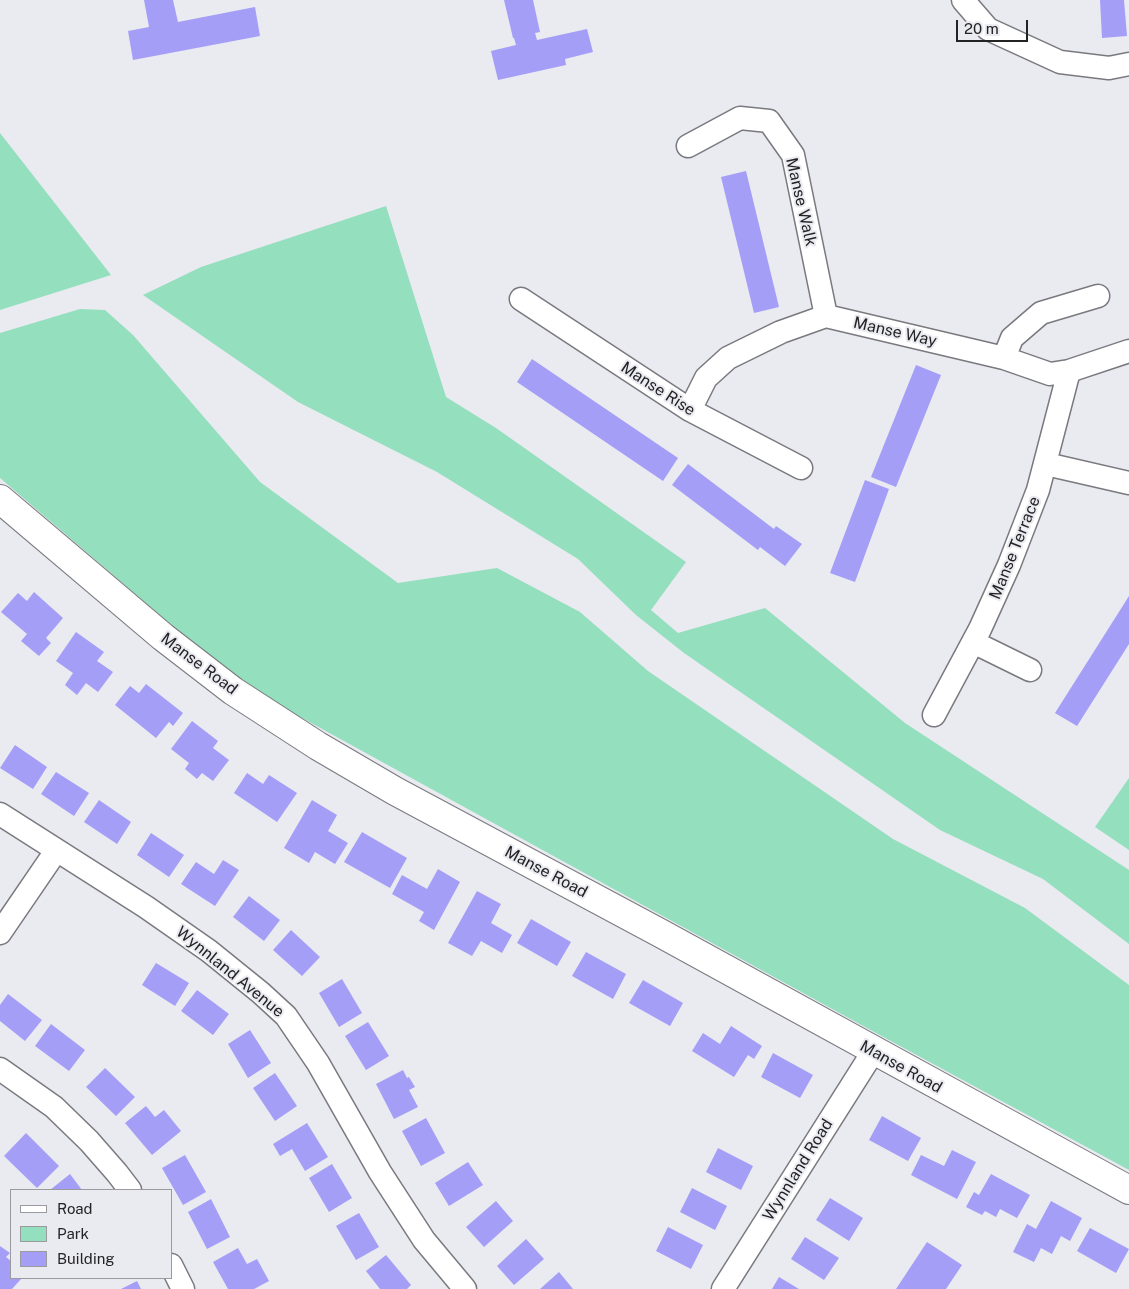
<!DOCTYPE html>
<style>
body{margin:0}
#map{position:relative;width:1129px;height:1289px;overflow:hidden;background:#eaeaf1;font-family:"Public Sans",sans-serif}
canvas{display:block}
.legend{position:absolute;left:10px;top:1189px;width:162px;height:90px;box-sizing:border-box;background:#eaeaf1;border:1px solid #9a9a9f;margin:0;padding:6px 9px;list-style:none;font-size:15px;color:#232325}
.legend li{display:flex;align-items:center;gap:10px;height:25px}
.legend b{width:25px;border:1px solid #9a9a9f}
.scale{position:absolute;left:956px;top:20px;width:72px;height:22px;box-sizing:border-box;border:2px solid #232325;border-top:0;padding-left:6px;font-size:15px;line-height:18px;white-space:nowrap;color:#232325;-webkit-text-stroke:4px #eaeaf1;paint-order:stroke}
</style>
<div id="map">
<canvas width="1129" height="1289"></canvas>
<ul class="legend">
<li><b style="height:6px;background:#fff"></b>Road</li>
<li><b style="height:14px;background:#94dfbd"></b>Park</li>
<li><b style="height:14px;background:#a49ef7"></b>Building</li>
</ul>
<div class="scale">20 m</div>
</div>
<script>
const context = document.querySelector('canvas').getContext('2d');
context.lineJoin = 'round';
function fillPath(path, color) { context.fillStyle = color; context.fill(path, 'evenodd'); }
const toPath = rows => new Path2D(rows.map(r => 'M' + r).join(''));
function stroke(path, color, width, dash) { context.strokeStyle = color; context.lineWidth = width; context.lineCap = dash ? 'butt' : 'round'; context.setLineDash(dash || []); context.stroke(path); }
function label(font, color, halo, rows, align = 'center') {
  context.font = font + ' "Public Sans",sans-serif'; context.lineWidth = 4; context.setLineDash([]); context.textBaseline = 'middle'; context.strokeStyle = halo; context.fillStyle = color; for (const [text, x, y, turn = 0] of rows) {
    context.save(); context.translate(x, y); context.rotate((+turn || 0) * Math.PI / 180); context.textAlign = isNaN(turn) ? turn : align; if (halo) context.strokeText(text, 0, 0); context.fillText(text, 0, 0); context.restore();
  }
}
fillPath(toPath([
 [0,133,111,275,0,310],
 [386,206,446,397,496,428,686,562,651,610,678,633,765,608,905,723,1129,870,1129,944,1043,879,940,830,684,653,636,615,578,559,437,472,298,402,143,295,201,267],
 [80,309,105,310,133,335,260,482,398,583,497,568,580,612,648,671,893,839,1025,908,1129,985,1129,1170,876,1033,251,690,169,623,0,478,0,333],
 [1129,778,1129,850,1095,827]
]), '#94dfbd');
fillPath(toPath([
 [144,0,173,0,178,22,255,7,260,36,133,60,128,31,149,27],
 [504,0,533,0,540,32,535,33,537,40,587,29,593,52,565,59,566,65,498,80,491,51,516,45,514,38,513,38],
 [1100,0,1124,0,1127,36,1102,38],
 [746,171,779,307,754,313,721,177],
 [532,359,678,458,663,481,517,382],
 [916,365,941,375,896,487,871,477],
 [688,464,774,529,776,526,802,544,785,566,760,547,758,550,672,485],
 [865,480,889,489,855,582,830,573],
 [34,592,63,618,46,638,51,643,39,656,21,641,27,634,1,612,18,593,27,601],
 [1129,596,1129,644,1077,726,1055,713],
 [76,632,104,652,97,661,113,672,98,692,86,683,77,695,65,685,73,673,56,661],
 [146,684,183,713,173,726,169,722,156,738,115,705,130,686,139,693],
 [192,721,218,741,213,748,229,760,213,781,202,773,197,779,185,769,189,763,171,749],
 [15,745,47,767,33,789,0,768],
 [56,772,89,793,74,816,41,794],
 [247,773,263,784,269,775,297,793,277,822,234,793],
 [99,800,131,822,117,844,84,822],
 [312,800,337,815,328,831,348,843,335,864,315,852,309,863,284,848],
 [362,832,407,858,390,888,344,862],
 [151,833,184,855,169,877,137,855],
 [223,860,239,870,215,906,181,884,196,862,214,874],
 [438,869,460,882,434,930,419,921,424,912,392,894,402,875,427,889],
 [477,891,501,904,491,923,512,935,502,953,481,941,472,956,448,943],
 [249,896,280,920,264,941,233,917],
 [531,919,571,942,557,966,517,943],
 [291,930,320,957,302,976,273,950],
 [586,952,626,974,613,999,572,976],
 [156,963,189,983,175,1006,142,985],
 [342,979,362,1013,339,1027,319,993],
 [643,980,683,1003,670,1026,629,1003],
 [197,990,229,1014,213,1035,181,1011],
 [8,994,42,1020,25,1041,0,1021,0,1005],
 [368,1022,389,1056,366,1070,345,1036],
 [51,1024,85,1050,69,1071,35,1046],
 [731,1026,762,1046,754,1059,748,1055,734,1077,692,1051,703,1033,720,1044],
 [250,1030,271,1063,248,1078,228,1044],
 [773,1053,813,1075,800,1098,761,1077],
 [105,1068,135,1097,116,1116,86,1087],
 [403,1070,407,1078,409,1077,415,1087,409,1090,418,1107,394,1119,376,1084],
 [275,1073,297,1106,275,1121,253,1088],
 [146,1106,155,1117,164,1110,181,1131,152,1155,125,1123],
 [882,1116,921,1138,908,1161,869,1140],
 [426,1118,445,1153,421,1166,402,1131],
 [307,1123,328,1157,305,1171,292,1149,280,1156,273,1144],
 [26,1133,59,1166,37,1188,4,1156],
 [718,1148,753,1166,741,1190,706,1172],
 [952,1150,976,1162,957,1199,911,1175,921,1155,944,1166],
 [185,1155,206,1192,183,1205,162,1168],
 [468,1162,483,1185,449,1206,435,1183],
 [332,1164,352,1198,329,1212,309,1178],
 [70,1174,82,1190,50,1190],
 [991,1174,1030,1195,1017,1218,1000,1209,996,1217,985,1211,982,1215,966,1207,974,1192,979,1195],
 [692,1188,727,1206,715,1230,680,1212],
 [830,1198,863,1218,849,1241,816,1220],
 [211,1199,230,1237,207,1249,188,1212],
 [496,1201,513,1221,484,1247,466,1227],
 [1051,1201,1082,1218,1070,1241,1061,1236,1052,1254,1041,1248,1034,1262,1013,1252,1027,1224,1036,1229],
 [359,1213,379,1247,356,1260,336,1226],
 [668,1227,703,1245,691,1269,656,1251],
 [1090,1228,1129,1249,1116,1273,1077,1251],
 [805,1237,839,1258,824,1280,791,1259],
 [526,1239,544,1259,514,1285,497,1266],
 [927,1242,962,1265,946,1289,896,1289],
 [0,1246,10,1253,6,1257,11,1261,11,1278,22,1278,12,1289,0,1289],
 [238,1248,247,1264,257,1259,269,1281,254,1289,228,1289,213,1262],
 [386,1255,411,1285,407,1289,380,1289,366,1271],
 [559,1272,573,1289,540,1289],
 [779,1277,799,1289,772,1289],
 [137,1281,141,1289,121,1289]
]), '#a49ef7');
const street = toPath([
 [963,0,988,29,1060,62,1109,68,1129,64],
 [688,146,740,118,769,121,793,155,826,316],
 [521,299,690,410,801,468],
 [1004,358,1012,338,1041,313,1098,296],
 [690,410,706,378,728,358,781,332,826,316,1004,358,1050,374,1069,371,1129,351],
 [1046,464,1129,483],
 [973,642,1030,670],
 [934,715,980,629,1009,565,1038,490,1069,371],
 [0,814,146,907,209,951,261,993,286,1016,318,1063,380,1172,424,1240,465,1289],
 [0,933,56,851],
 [0,1069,54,1107,89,1141,117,1173,130,1190],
 [171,1265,183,1289],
 [723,1289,873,1052]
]);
const secondary = toPath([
 [0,499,163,637,233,691,318,746,395,791,662,934,1129,1190]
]);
stroke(street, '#79797f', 25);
stroke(secondary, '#79797f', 30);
stroke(street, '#fff', 22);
stroke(secondary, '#fff', 28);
label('16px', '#232325', '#eaeaf1', [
 ["Manse Walk",801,202,77],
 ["Manse Way",895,332,13],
 ["Manse Rise",658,389,33],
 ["Manse Terrace",1015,548,-68],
 ["Manse Road",199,664,37],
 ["Manse Road",546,872,28],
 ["Wynnland Avenue",230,972,39],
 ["Manse Road",901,1067,29],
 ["Wynnland Road",798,1170,-58]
]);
</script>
